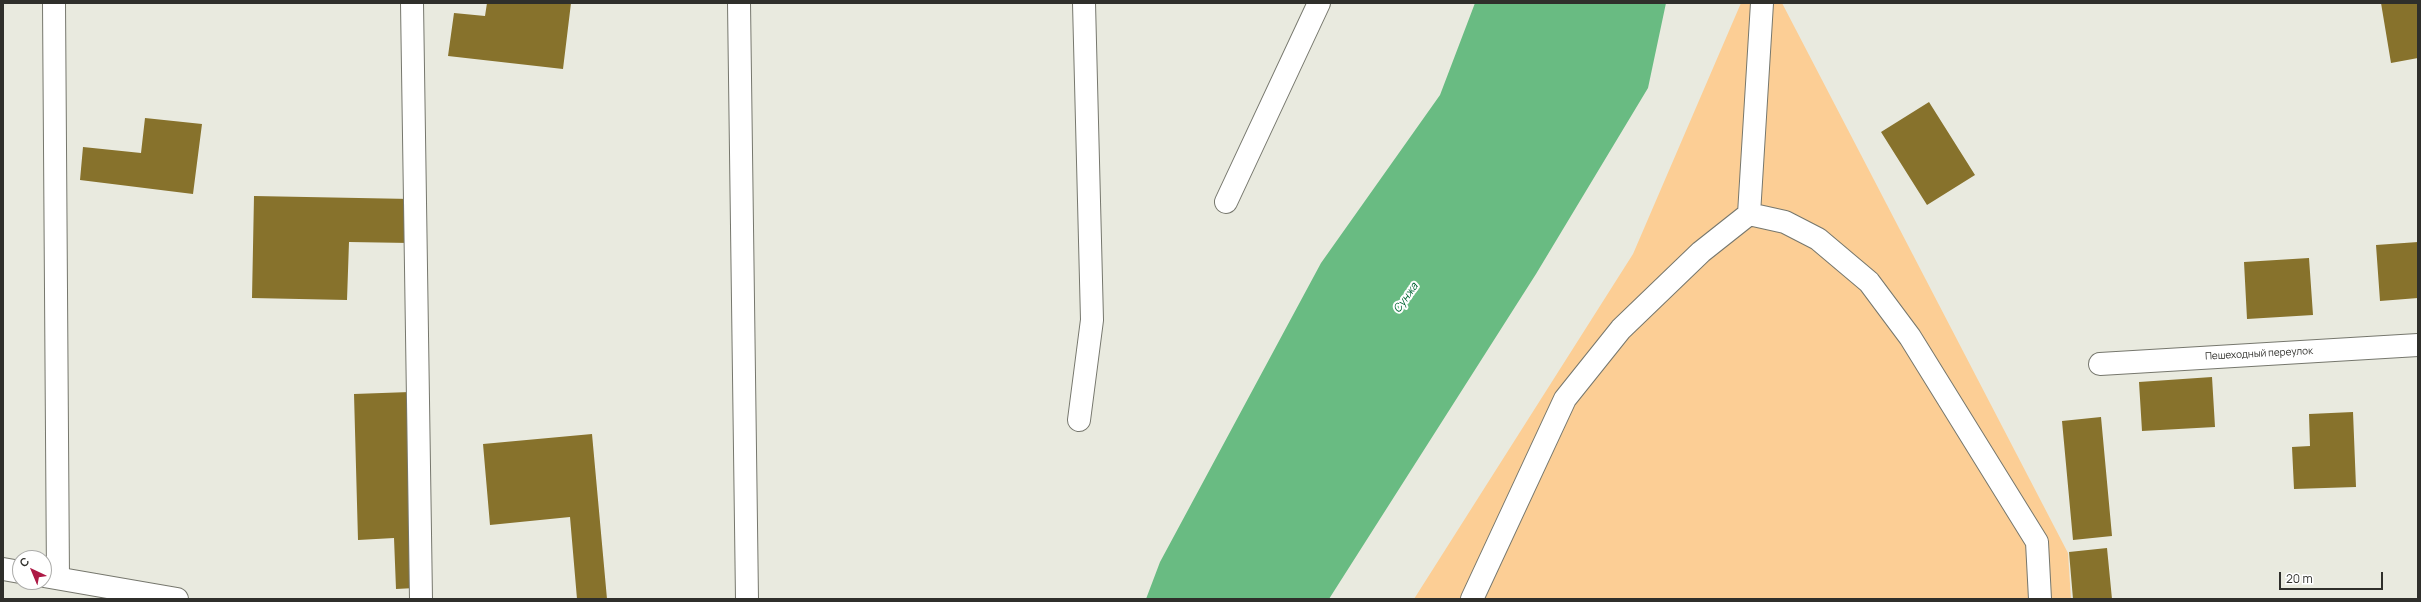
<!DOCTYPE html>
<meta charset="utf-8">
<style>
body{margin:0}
#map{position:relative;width:2421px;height:602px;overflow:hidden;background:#e9eadf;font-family:Manrope,sans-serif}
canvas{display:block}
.frame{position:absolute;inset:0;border:4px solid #2f2f2b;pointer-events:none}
.north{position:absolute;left:12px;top:550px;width:40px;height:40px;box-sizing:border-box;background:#fff;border:1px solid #acacaa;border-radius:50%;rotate:316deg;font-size:11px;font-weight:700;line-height:16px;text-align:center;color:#2f2f2b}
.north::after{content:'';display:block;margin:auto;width:14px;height:18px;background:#ad1945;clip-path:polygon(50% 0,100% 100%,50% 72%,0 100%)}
.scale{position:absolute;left:2279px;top:572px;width:104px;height:18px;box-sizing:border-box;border:2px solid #2f2f2b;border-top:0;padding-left:5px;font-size:12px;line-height:14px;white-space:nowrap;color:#2f2f2b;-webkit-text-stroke:3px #fff;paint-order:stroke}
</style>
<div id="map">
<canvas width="2421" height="602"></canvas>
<div class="frame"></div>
<div class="north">С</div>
<div class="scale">20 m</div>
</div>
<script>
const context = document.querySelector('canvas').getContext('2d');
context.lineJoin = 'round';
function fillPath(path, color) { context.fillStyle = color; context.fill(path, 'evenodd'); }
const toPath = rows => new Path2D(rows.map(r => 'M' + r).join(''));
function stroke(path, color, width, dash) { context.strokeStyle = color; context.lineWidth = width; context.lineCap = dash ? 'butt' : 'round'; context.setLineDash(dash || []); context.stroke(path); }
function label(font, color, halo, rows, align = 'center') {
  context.font = font + ' Manrope,sans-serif'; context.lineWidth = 4; context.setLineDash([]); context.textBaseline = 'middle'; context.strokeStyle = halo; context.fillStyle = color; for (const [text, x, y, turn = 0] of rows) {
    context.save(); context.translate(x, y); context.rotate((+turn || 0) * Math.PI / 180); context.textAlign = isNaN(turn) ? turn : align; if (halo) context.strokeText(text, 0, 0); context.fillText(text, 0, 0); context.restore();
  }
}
fillPath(toPath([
 [1741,3,1782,3,2068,553,2071,599,1414,599,1633,254]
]), '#fcce95');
fillPath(toPath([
 [1475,3,1666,3,1648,88,1536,274,1329,599,1146,599,1160,562,1321,263,1440,95]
]), '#69bb82');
fillPath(toPath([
 [487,3,571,3,563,69,448,56,454,13,485,16],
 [2381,3,2418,3,2418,58,2391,63],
 [1929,102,1975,175,1927,205,1881,132],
 [145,118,202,124,193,194,80,180,83,147,141,153],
 [254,196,411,199,410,243,349,242,347,300,252,298],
 [2418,242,2418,298,2380,301,2376,245],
 [2309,258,2313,315,2247,319,2244,262],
 [2212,377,2215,427,2142,431,2139,382],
 [410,392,415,588,396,589,394,538,358,540,354,394],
 [2353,412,2356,487,2294,489,2292,447,2310,446,2309,414],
 [2101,417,2112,536,2073,540,2062,421],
 [592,434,607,599,577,599,570,517,490,525,483,444],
 [2107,548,2112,599,2073,599,2069,552]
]), '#87722c');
const minor = toPath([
 [54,3,58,578],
 [412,3,421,599],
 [739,3,747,599],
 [1226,202,1319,3],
 [1749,214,1785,222,1818,239,1869,282,1910,337,2037,542,2040,599],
 [2100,364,2418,345],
 [1079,420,1092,320,1084,3],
 [3,569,20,572],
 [44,576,177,599],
 [1472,599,1565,399,1621,329,1701,252,1749,214,1762,3]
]);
stroke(minor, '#76776d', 24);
stroke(minor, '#fff', 22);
label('10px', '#2f2f2b', '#fff', [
 ["Пешеходный переулок",2259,354,-3]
]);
label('italic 11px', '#006532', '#fff', [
 ["Сунжа",1406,298,-55]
]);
</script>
